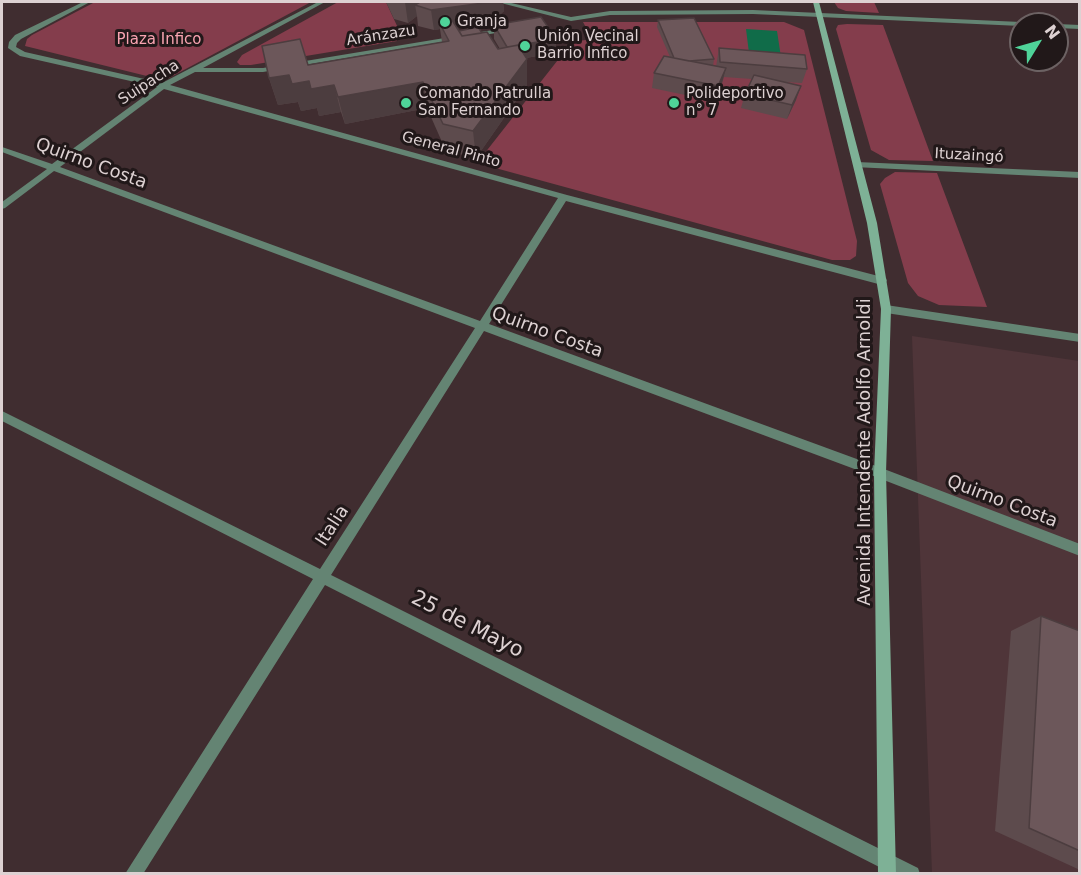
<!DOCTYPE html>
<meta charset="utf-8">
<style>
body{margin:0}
#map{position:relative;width:1081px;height:875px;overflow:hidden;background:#402d30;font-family:"DejaVu Sans",sans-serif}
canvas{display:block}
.frame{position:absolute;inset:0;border:3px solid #ddd1d2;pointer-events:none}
.north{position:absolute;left:1009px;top:12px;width:60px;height:60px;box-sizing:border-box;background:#211819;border:2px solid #6c6263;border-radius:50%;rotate:53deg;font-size:16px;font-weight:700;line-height:24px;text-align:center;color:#ddd1d2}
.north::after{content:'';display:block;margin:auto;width:21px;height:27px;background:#4fd399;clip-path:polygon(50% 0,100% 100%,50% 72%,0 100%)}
</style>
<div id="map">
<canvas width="1081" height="875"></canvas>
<div class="frame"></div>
<div class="north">N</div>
</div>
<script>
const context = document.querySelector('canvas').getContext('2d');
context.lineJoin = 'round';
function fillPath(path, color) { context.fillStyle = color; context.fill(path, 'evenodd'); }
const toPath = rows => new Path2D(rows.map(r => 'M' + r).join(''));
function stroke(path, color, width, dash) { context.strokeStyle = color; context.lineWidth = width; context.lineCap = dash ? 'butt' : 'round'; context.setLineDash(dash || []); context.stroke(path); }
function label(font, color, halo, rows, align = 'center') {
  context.font = font + ' "DejaVu Sans",sans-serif'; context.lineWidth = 6; context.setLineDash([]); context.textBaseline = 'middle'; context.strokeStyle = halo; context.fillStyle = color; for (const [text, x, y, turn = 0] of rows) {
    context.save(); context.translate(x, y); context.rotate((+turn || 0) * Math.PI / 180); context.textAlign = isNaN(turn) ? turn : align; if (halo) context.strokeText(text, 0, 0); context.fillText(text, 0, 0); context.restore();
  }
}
fillPath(toPath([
 [912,336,1079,361,1079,873,932,873]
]), '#4f3539');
fillPath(toPath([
 [95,2,311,2,167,79,159,79,25,46,27,39,32,35],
 [338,2,386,2,398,28,393,30,397,41,251,65,240,65,237,62,242,55],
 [834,2,874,2,879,13,846,11,838,8],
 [583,22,784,22,804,30,857,241,856,256,850,260,832,260,477,163,572,42,592,39],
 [847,24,883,25,933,161,889,160,871,150,836,29,838,25],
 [895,172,937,173,987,307,939,305,918,296,908,283,880,184,885,178]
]), '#843d4c');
fillPath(toPath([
 [746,29,777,31,782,64,750,61]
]), '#106c49');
fillPath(toPath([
 [83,2,90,2,21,39,17,43,16,47,25,52,162,83,318,2,325,2,203,68,263,68,511,27,512,29,508,31,263,72,195,72,170,85,567,195,886,278,887,281,882,285,566,201,489,324,884,469,1080,544,1080,556,876,477,484,331,331,575,918,868,920,874,893,874,325,585,143,874,125,874,313,579,2,421,2,411,320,569,475,328,54,171,5,208,2,209,2,202,47,169,2,152,2,147,52,164,157,87,20,56,8,48,9,42,15,35,83,2],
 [164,89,558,198,480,321,60,167,164,89],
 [497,2,507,2,571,17,610,11,753,10,1021,22,1025,24,1021,24,1021,26,753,14,610,15,571,21,497,2],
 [1056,24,1057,24,1080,25,1080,29,1057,28,1056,24],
 [857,162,1080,172,1080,178,854,167,854,163,857,162],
 [886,305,1080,334,1080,342,886,313,881,309,886,305]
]), '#648473');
fillPath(toPath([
 [813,2,819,2,877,223,891,309,886,473,896,874,878,874,874,473,881,309,867,223,813,2]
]), '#7eb196');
fillPath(toPath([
 [386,2,503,2,504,11,492,22,456,27,459,31,482,33,498,49,500,49,494,39,494,25,556,39,555,53,526,58,527,85,476,158,446,151,427,108,345,124,341,112,319,116,317,108,301,111,298,102,278,105,269,78,308,65,442,42,440,29,434,30,418,26,417,16,408,23,394,19],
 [658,20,714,59,713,66,716,67,719,48,807,69,802,83,784,82,796,100,787,119,741,108,745,94,752,79,724,77,722,83,714,101,652,88,654,73,670,57,657,27],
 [1041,616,1080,631,1080,870,995,831,1011,631]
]), '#5d4b4d');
fillPath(toPath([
 [405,2,434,2,415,5,417,16,408,23],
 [491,2,503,2,504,11,492,22,443,29,439,22,440,29,434,30,431,10],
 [556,39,555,53,508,61,507,47],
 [527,59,527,85,476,158,473,131],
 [726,68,722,83,714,101,718,86],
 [289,75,309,81,334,85,341,112,319,116,317,108,301,111,298,102,278,105,269,78],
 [423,82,427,108,345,124,338,97],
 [801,86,796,100,787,119,792,105]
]), '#4c3d3f');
const building = toPath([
 [420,2,491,2,431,10,415,5,420,2],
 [541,17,556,39,507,47,494,25,541,17],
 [694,18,714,59,689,61,674,58,658,20,694,18],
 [452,20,462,36,487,32,498,49,518,45,527,59,473,131,443,124,423,82,338,97,334,85,311,89,309,81,292,84,289,75,269,78,262,46,300,39,308,65,449,41,439,22,452,20],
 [478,27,482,33,462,36,459,31,478,27],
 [719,48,805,55,807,69,720,62,719,48],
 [664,56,726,68,718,86,654,73,664,56],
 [754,75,801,86,792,105,745,94,754,75],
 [1041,616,1080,631,1080,851,1029,828,1041,616]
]);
fillPath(building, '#6c575a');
stroke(building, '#4c3d3f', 1.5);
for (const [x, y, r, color] of [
 [445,22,6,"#4fd399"],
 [525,46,6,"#4fd399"],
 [406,103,6,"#4fd399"],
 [674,103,6,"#4fd399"]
]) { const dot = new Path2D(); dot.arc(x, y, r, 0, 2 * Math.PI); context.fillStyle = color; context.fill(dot); stroke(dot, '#211819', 2); }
label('15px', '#ddd1d2', '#211819', [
 ["Granja",457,22],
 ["Unión Vecinal",537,37],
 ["Barrio Infico",537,54],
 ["Comando Patrulla",418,94],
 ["San Fernando",418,111],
 ["Polideportivo",686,94],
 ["n° 7",686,111]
], 'left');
label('15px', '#ddd1d2', '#211819', [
 ["Aránzazu",381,36,-9],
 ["Suipacha",149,83,-33],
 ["General Pinto",451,150,15],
 ["Ituzaingó",969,156,3]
]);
label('15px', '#f9a3b1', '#211819', [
 ["Plaza Infico",159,40]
]);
label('18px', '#ddd1d2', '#211819', [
 ["Quirno Costa",91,164,20],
 ["Quirno Costa",547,333,20],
 ["Avenida Intendente Adolfo Arnoldi",865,452,-90],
 ["Quirno Costa",1002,502,21],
 ["Italia",333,526,-57]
]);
label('21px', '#ddd1d2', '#211819', [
 ["25 de Mayo",467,625,27]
]);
</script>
